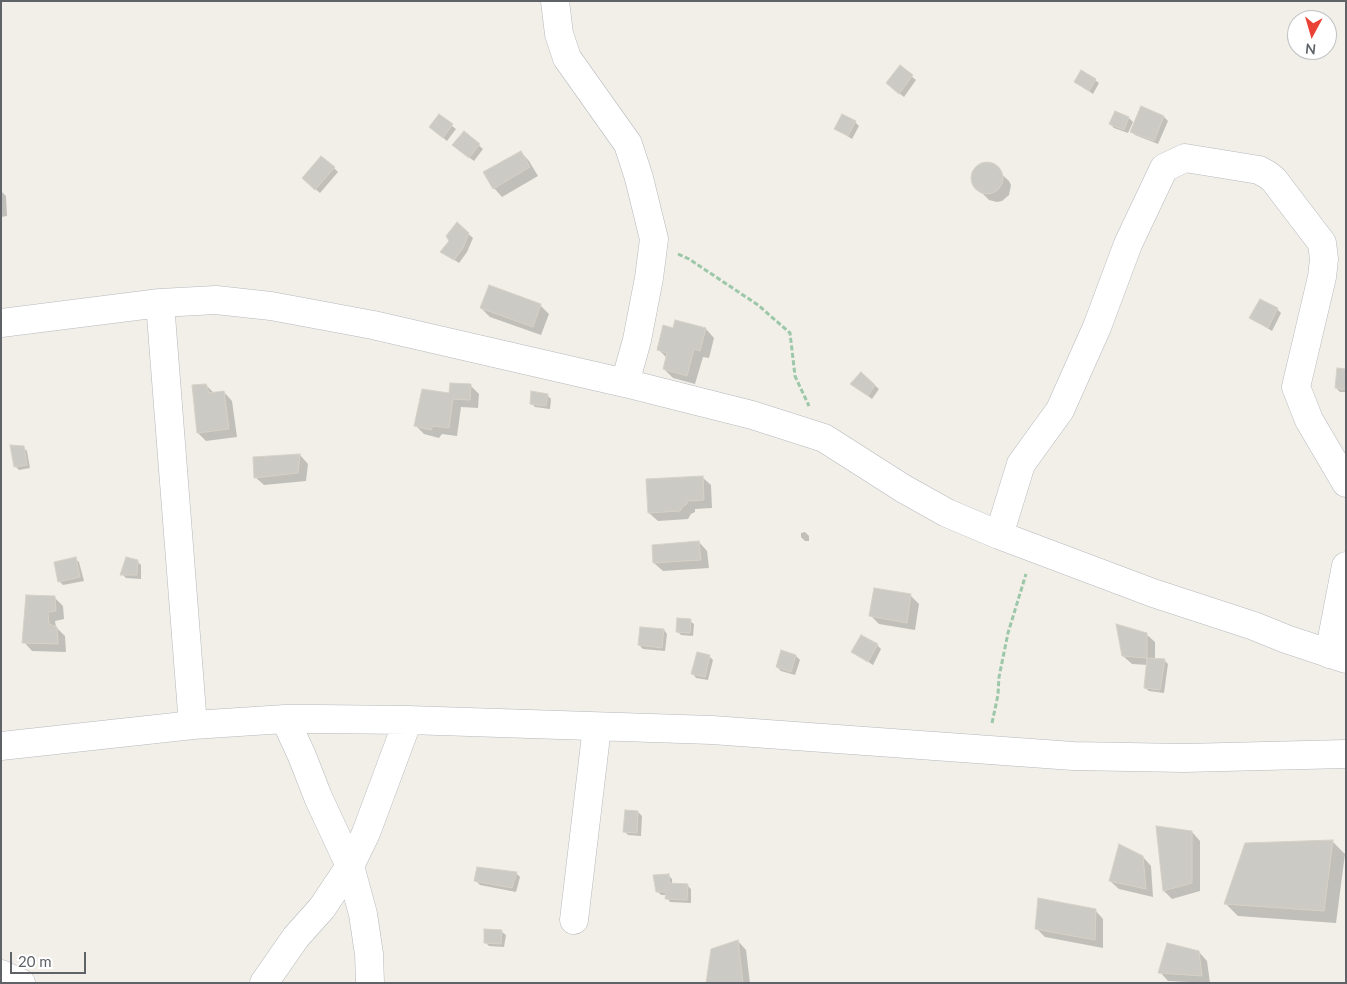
<!DOCTYPE html>
<style>
body{margin:0}
#map{position:relative;width:1347px;height:984px;overflow:hidden;background:#f1efe8;font-family:Lato,sans-serif}
canvas{display:block}
.frame{position:absolute;inset:0;border:2px solid #5f6368;pointer-events:none}
.north{position:absolute;left:1287px;top:10px;width:50px;height:50px;box-sizing:border-box;background:#fff;border:1px solid #bfc1c3;border-radius:50%;rotate:186deg;font-size:14px;font-weight:700;line-height:20px;text-align:center;color:#5f6368}
.north::after{content:'';display:block;margin:auto;width:18px;height:22px;background:#ea4335;clip-path:polygon(50% 0,100% 100%,50% 72%,0 100%)}
.scale{position:absolute;left:10px;top:952px;width:76px;height:22px;box-sizing:border-box;border:2px solid #5f6368;border-top:0;padding-left:6px;font-size:15px;line-height:18px;white-space:nowrap;color:#5f6368;-webkit-text-stroke:4px #fff;paint-order:stroke}
</style>
<div id="map">
<canvas width="1347" height="984"></canvas>
<div class="frame"></div>
<div class="north">N</div>
<div class="scale">20 m</div>
</div>
<script>
const context = document.querySelector('canvas').getContext('2d');
context.lineJoin = 'round';
function fillPath(path, color) { context.fillStyle = color; context.fill(path, 'evenodd'); }
const toPath = rows => new Path2D(rows.map(r => 'M' + r).join(''));
function stroke(path, color, width, dash) { context.strokeStyle = color; context.lineWidth = width; context.lineCap = dash ? 'butt' : 'round'; context.setLineDash(dash || []); context.stroke(path); }
fillPath(toPath([
 [900,67,916,80,904,97,891,87],
 [1095,80,1099,83,1093,94,1075,82],
 [1141,108,1164,117,1168,121,1158,144,1135,135,1131,131],
 [439,116,456,129,447,141,430,127],
 [1129,118,1133,122,1128,133,1114,128,1110,124],
 [855,122,859,126,852,139,836,129],
 [464,132,483,149,474,161,458,149],
 [521,152,529,161,538,176,502,197,494,188],
 [983,165,992,165,1009,181,1011,185,1009,195,1002,201,997,202,989,200,973,184,973,179,975,170],
 [334,168,338,172,320,193,303,178],
 [1,191,6,196,7,216,1,217],
 [457,224,473,238,467,252,459,263,442,252,451,241],
 [540,305,549,314,541,335,490,317,481,308],
 [1277,309,1281,313,1272,331,1251,318],
 [676,321,706,329,714,338,709,358,703,357,695,384,673,378,664,369,667,358,658,349,674,329],
 [1346,370,1346,392,1340,392,1336,388],
 [861,373,879,389,872,399,852,384],
 [206,385,215,394,224,392,232,401,237,437,206,441,198,433],
 [470,385,479,394,478,408,461,407,457,436,442,434,439,438,424,434,416,426,450,395],
 [547,395,551,399,550,409,535,407,531,403],
 [23,447,27,451,30,468,19,470,15,466],
 [300,455,308,464,306,481,264,485,255,477],
 [702,477,711,485,712,508,695,509,695,512,691,514,688,519,658,521,649,513],
 [805,532,809,536,809,541,805,541,801,537,801,533],
 [699,542,707,551,709,568,663,571,654,563],
 [75,559,79,562,84,581,63,585,59,581],
 [137,561,141,565,141,579,126,578,122,574],
 [911,596,919,604,915,630,879,624,871,616],
 [54,597,63,606,64,619,55,621,56,627,65,636,66,652,32,651,24,642],
 [690,621,694,624,693,636,681,635,677,631],
 [664,630,667,634,665,651,643,649,639,645],
 [1146,634,1155,642,1155,659,1164,660,1168,664,1164,693,1149,691,1145,688,1148,665,1132,664,1123,656],
 [877,645,881,649,873,665,853,652],
 [782,652,796,656,800,660,795,675,781,671,777,667],
 [709,656,713,660,708,680,696,678,693,674],
 [638,812,642,816,641,836,628,835,624,831],
 [1157,828,1192,832,1200,841,1200,891,1172,899,1164,891],
 [1333,842,1345,854,1336,923,1238,916,1225,903],
 [1143,857,1151,866,1153,897,1119,889,1110,881],
 [516,873,520,877,516,892,480,885,476,881],
 [668,875,672,879,672,884,687,885,691,889,691,903,670,902,667,898,667,895,661,895,657,891],
 [1095,910,1103,919,1103,948,1045,937,1036,928],
 [502,932,506,935,504,947,489,946,485,942],
 [738,941,746,950,750,983,708,983],
 [1199,952,1207,961,1210,983,1168,981,1160,972]
]), '#0003');
const building = toPath([
 [900,65,913,75,899,94,886,83,900,65],
 [1081,70,1096,79,1089,91,1074,82,1081,70],
 [1141,106,1164,116,1154,141,1130,132,1141,106],
 [1115,111,1129,117,1124,130,1109,124,1115,111],
 [439,114,453,124,443,138,429,127,439,114],
 [842,114,856,121,848,136,834,129,842,114],
 [464,131,480,144,469,158,452,145,464,131],
 [521,151,530,167,493,189,483,172,521,151],
 [321,156,335,167,315,190,302,178,321,156],
 '971 178a16 16 0 1 1 32 0a16 16 0 1 1-32 0Z',
 [457,222,469,233,463,248,454,260,440,252,449,241,446,236,457,222],
 [489,285,541,304,533,327,480,308,489,285],
 [1260,299,1278,308,1268,328,1249,318,1260,299],
 [675,320,706,328,700,351,694,349,687,376,663,369,667,353,657,350,663,325,673,328,675,320],
 [1337,368,1346,369,1346,390,1335,388,1337,368],
 [861,372,875,385,868,396,850,384,861,372],
 [450,383,471,384,470,400,453,399,449,428,433,426,431,430,414,426,422,389,449,393,450,383],
 [206,384,209,393,224,391,229,429,197,433,192,385,206,384],
 [531,391,548,394,546,406,530,404,531,391],
 [10,445,24,446,27,465,14,467,10,445],
 [300,454,298,473,254,478,253,457,300,454],
 [703,476,704,500,687,501,687,504,683,506,680,511,648,513,646,479,703,476],
 [699,541,701,560,653,563,652,545,699,541],
 [76,557,80,577,58,582,54,562,76,557],
 [126,557,138,560,137,575,120,575,126,557],
 [874,588,911,594,907,623,869,616,874,588],
 [26,595,55,596,56,611,48,612,49,624,57,627,58,644,22,643,26,595],
 [677,618,691,619,690,633,676,632,677,618],
 [1116,624,1147,633,1147,658,1122,656,1116,624],
 [640,627,664,629,662,648,638,645,640,627],
 [861,635,878,644,868,662,851,652,861,635],
 [781,650,796,655,791,672,776,667,781,650],
 [697,652,710,655,705,677,691,674,697,652],
 [1147,658,1165,659,1160,690,1144,688,1147,658],
 [625,810,638,811,637,833,623,832,625,810],
 [1156,826,1192,831,1192,883,1163,891,1156,826],
 [1333,840,1324,911,1224,904,1245,843,1333,840],
 [1119,844,1143,856,1146,889,1109,881,1119,844],
 [477,867,517,872,512,888,474,881,477,867],
 [669,874,669,883,688,884,687,900,665,899,666,892,656,892,653,875,669,874],
 [1038,898,1096,909,1095,940,1035,929,1038,898],
 [484,929,502,930,501,944,484,943,484,929],
 [738,940,743,983,706,983,711,949,738,940],
 [1167,943,1199,951,1202,976,1158,973,1167,943]
]);
fillPath(building, '#cccac5');
stroke(building, '#d6d1c6', 1);
const minor = toPath([
 [555,1,559,34,567,58,628,144,639,178,654,239,649,278,637,340,625,383,752,415,824,438,904,489,947,513,999,535,1153,593,1254,626,1286,639,1346,659],
 [160,303,193,725],
 [1,323,160,303,216,300,271,306,373,325,625,383],
 [999,535,1021,464,1060,410,1097,327,1128,244,1164,168,1185,158,1259,170,1268,175,1274,180,1322,243,1324,259,1322,277,1296,387,1309,420,1346,483],
 [1329,654,1346,566],
 [285,719,302,756,318,797,350,866,363,914,369,954,370,983],
 [1,746,193,725,285,719,319,719,408,720,712,730,1073,756,1184,758,1346,754],
 [574,920,597,727],
 [1,974,21,983],
 [264,983,296,937,322,908,350,866,366,833,408,720]
]);
stroke(minor, '#b5b8bc', 29);
stroke(toPath([
 [678,254,689,259,758,305,790,333,795,376,809,406],
 [992,723,998,695,999,677,1008,633,1026,574]
]), '#9cc7a9', 3, [5, 2.5]);
stroke(minor, '#fff', 28);
</script>
